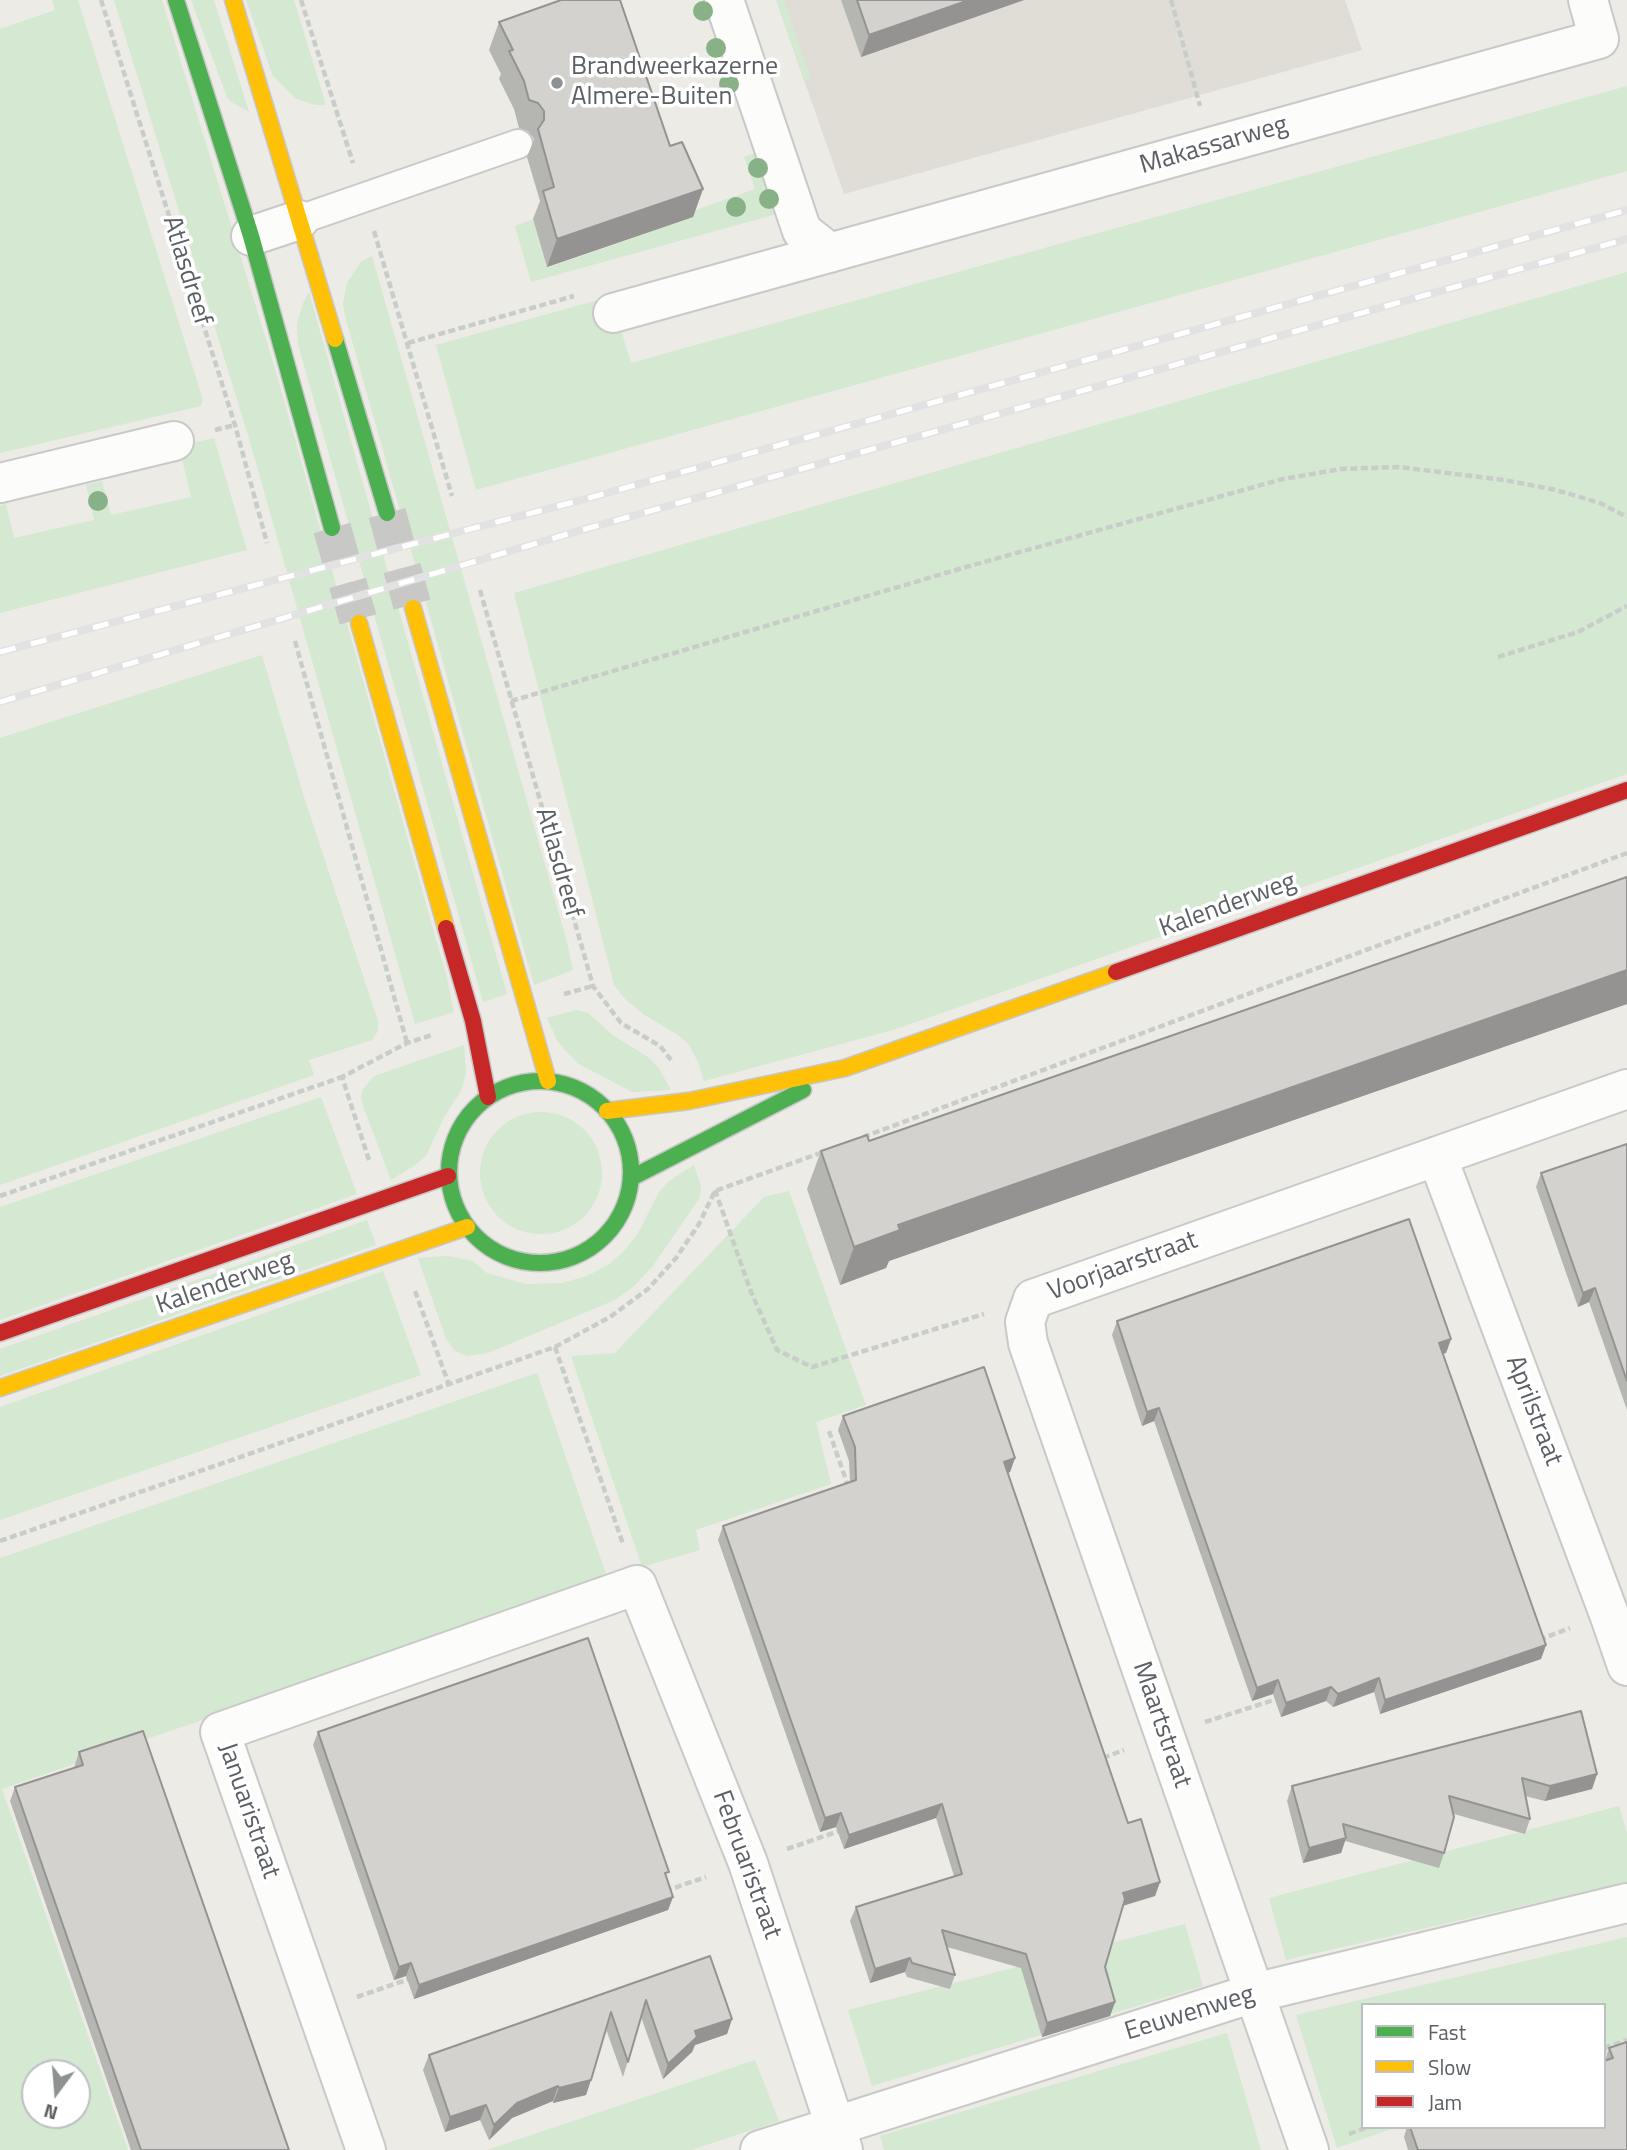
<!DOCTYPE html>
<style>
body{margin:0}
#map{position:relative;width:1627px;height:2150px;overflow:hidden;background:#ecebe6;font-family:"Titillium Web",sans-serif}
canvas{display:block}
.legend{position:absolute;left:1361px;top:2003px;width:245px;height:126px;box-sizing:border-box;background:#fff;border:2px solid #bebfc1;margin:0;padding:9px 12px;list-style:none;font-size:21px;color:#5c6064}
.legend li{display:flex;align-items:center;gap:14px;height:35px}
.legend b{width:35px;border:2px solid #bebfc1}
.north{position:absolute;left:21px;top:2059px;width:70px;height:70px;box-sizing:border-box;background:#fff;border:2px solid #bebfc1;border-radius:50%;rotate:196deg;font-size:19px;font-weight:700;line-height:28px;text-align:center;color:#5c6064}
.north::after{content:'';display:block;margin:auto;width:24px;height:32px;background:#8e9192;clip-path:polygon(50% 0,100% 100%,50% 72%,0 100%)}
</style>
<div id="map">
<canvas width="1627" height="2150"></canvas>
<ul class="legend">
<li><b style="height:9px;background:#4caf50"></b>Fast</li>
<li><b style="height:9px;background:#ffc107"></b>Slow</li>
<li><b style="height:9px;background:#c62828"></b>Jam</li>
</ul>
<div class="north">N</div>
</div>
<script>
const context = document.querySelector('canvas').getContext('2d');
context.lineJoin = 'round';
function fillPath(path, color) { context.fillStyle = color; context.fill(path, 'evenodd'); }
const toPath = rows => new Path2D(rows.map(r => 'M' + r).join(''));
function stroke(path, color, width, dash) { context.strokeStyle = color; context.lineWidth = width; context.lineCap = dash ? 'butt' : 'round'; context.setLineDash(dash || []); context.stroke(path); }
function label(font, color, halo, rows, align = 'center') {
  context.font = font + ' "Titillium Web",sans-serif'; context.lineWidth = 7; context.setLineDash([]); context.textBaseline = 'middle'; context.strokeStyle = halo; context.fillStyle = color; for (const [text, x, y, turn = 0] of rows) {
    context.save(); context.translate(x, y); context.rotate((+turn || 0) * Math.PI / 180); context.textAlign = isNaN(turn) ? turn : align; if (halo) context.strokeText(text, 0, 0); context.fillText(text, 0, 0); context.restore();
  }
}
fillPath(toPath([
 [776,0,1345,0,1362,50,844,194]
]), '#dfddd6');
fillPath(toPath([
 [52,0,78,0,203,400,201,406,0,453,0,29,55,10],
 [114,0,162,0,276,372,447,978,454,1012,415,1024,248,435],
 [191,0,214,0,249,112,233,103,227,97],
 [246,0,294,0,326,105,315,105,295,98,273,76],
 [776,0,784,0,811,78,804,81],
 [1627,86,1627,171,476,490,436,345,598,300,606,331,620,327,631,363],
 [763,150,784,212,531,282,515,226,533,219,547,268,693,217,690,212,755,189,744,157],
 [372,256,567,942,573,970,534,985,345,316,343,303,347,283,361,262],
 [1627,272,1627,774,893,1030,704,1081,698,1062,689,1045,678,1035,643,1014,626,1000,614,985,514,593],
 [309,292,507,994,483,1002,298,344,297,324,303,303],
 [214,438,247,550,0,613,0,505,6,504,14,538,94,520,86,485,102,481,111,515,191,497,179,446],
 [262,655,304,797,378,1021,378,1031,372,1040,309,1060,314,1075,0,1185,0,738],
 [576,1010,588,1013,614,1036,648,1057,658,1067,671,1090,632,1092,577,1063,558,1042,547,1018],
 [464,1045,466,1073,461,1091,444,1117,426,1156,415,1165,391,1180,363,1106,361,1097,363,1089,374,1076],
 [321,1097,357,1194,0,1320,0,1207],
 '480 1173a61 61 0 1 1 122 0a61 61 0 1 1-122 0Z',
 [694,1165,701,1186,699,1199,652,1267,634,1286,615,1300,488,1353,467,1356,455,1351,446,1339,418,1258,447,1256,473,1261,487,1273,526,1284,562,1283,587,1276,608,1265,625,1250,637,1235,659,1192,669,1181],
 [789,1191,866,1405,816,1422,831,1484,696,1530,700,1550,642,1567,571,1356,615,1353,764,1197],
 [367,1220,376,1245,0,1376,0,1349],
 [383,1271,421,1375,0,1520,0,1407],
 [537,1373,608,1580,2,1789,128,2150,0,2150,0,1558],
 [35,2073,77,2073,77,2115,35,2115],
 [1619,1806,1627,1833,1627,1882,1286,1960,1269,1898],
 [1185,1924,1203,1986,872,2086,848,2010],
 [1627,1937,1627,2047,1604,2055,1604,2005,1363,2005,1363,2127,1397,2127,1337,2148,1296,2015],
 [1227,2033,1261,2150,884,2150,880,2136],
 [755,2060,779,2121,691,2150,487,2150]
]), '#d4e8d2');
stroke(toPath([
 [387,513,413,608],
 [332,528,359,623]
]), '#c8c8c6', 38, [38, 19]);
const lane = toPath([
 [299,220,518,144]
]);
const street = toPath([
 [724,0,802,231,830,253],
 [251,236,299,220],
 [613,313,1599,39,1588,0],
 [0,483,174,441],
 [1437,1156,1609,1614,1627,1666],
 [366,2150,220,1732,637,1585,748,1863,843,2150],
 [760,2150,1254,1993,1627,1903],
 [1309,2150,1028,1343,1025,1322,1033,1299,1627,1089]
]);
const fast = toPath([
 [176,0,251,236,332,528],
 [335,339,387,513],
 '449 1172a91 91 0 1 1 182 0a91 91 0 1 1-182 0Z',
 [631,1178,803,1090]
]);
const slow = toPath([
 [233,0,335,339],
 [413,608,548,1081],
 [359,623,446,928],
 [607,1111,689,1101,845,1068,1116,972],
 [0,1388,467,1227]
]);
const jam = toPath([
 [446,928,473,1021,488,1097],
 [1116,972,1627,790],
 [0,1333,448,1176]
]);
stroke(lane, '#c8c9c8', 32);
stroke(street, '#c8c9c8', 42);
stroke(fast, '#c7c7c7', 19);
stroke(slow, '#c7c7c7', 19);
stroke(jam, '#c7c7c7', 19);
stroke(toPath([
 [101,0,235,425,267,543],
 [301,0,353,163],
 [1171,0,1200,106],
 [374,231,452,496],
 [408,343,574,296],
 [215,430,235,425],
 [480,590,593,986,621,1023,660,1046,671,1060],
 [295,641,407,1043],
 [1498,657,1578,632,1627,606],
 [511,701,966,567,1283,479,1341,469,1399,467,1504,480,1556,490,1600,503,1627,517],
 [564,994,593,986],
 [863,1137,1627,853],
 [369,1160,342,1077,407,1043,432,1035],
 [715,1190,751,1292,777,1350,812,1367,984,1314],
 [0,1196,342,1077],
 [415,1291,449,1385],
 [555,1347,623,1544],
 [829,1431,848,1486],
 [0,1541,555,1347,610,1317,648,1289,676,1258,699,1224,715,1191,826,1151],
 [1539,1640,1570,1628],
 [1205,1722,1280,1698],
 [1103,1758,1124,1750],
 [787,1849,842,1830],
 [665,1891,706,1877],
 [357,1997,412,1978],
 [1604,2048,1627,2040],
 [1349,2134,1368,2127]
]), '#c9cdca', 4.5, [7, 3.5]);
stroke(lane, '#fcfcfb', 28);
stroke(street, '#fcfcfb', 38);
stroke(fast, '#4caf50', 16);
stroke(slow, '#ffc107', 16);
stroke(jam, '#c62828', 16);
const rail = toPath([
 [0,652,585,499,1627,210],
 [0,702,571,533,1627,239]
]);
stroke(rail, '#e3e2e2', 8);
stroke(rail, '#fff', 5, [16]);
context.fillStyle = '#88b187';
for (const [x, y] of [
 [703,11],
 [716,48],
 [729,84],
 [758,168],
 [769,199],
 [736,207],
 [98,501]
]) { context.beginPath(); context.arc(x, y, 10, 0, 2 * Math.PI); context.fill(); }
fillPath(toPath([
 [841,0,1024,0,861,57],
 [499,22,670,146,703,189,693,217,547,267,533,219,540,201,527,157,534,139,528,131,519,128,514,109,499,79,501,74,489,50],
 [1627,877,1627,1004,889,1261,886,1268,840,1285,807,1189,821,1151,869,1141],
 [1627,1144,1627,1410,1589,1302,1578,1307,1536,1187,1541,1173],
 [1117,1321,1451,1339,1446,1353,1443,1354,1546,1645,1541,1659,1380,1714,1374,1692,1333,1707,1326,1701,1281,1717,1273,1694,1252,1701,1154,1421,1142,1426,1112,1335],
 [843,1416,1015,1458,1010,1472,1007,1473,1128,1823,1160,1882,1155,1896,1123,1906,1105,1967,1115,2002,1110,2016,1042,2037,1021,1968,947,1947,955,1975,950,1989,907,1977,905,1972,870,1983,850,1921,856,1907,954,1876,936,1818,844,1849,836,1827,820,1832,718,1540,723,1526,850,1482,849,1461,838,1430],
 [318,1732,667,1878,673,1897,668,1910,414,1999,406,1976,394,1980,313,1745],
 [79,1752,289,2150,131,2150,10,1801,15,1787,74,1768],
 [1597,1774,1592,1789,1545,1801,1525,1796,1530,1819,1525,1834,1454,1814,1444,1853,1439,1868,1345,1841,1341,1853,1303,1863,1287,1801,1292,1786],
 [710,1956,732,2019,727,2034,695,2045,692,2052,663,2079,641,2017,623,2077,606,2029,586,2095,553,2103,553,2101,512,2118,489,2140,480,2120,445,2132,423,2070,429,2055],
 [1627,2042,1627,2150,1408,2150,1404,2137,1407,2127,1604,2127,1605,2061,1609,2048]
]), '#b5b5b2');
fillPath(toPath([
 [969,0,1024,0,861,57,869,35],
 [703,189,693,217,547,267,557,239],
 [1627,970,1627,1004,889,1261,886,1268,840,1285,854,1247,898,1225],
 [1595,1288,1589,1302,1578,1307,1583,1293],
 [1451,1339,1446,1353,1434,1356,1439,1343],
 [1159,1408,1154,1421,1142,1426,1147,1412],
 [1015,1458,1010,1472,999,1476,1004,1462],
 [1546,1645,1541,1659,1380,1714,1385,1700],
 [1379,1678,1374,1692,1333,1707,1338,1694],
 [1278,1680,1273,1694,1252,1701,1257,1688],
 [1331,1687,1326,1701,1281,1717,1286,1703],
 [1597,1774,1592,1789,1545,1801,1550,1786],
 [942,1804,936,1818,844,1849,849,1835],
 [841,1813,836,1827,820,1832,825,1818],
 [1346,1838,1341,1853,1303,1863,1309,1848],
 [1160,1882,1155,1896,1118,1907,1123,1893],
 [673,1897,668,1910,414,1999,419,1985],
 [910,1958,905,1972,870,1983,875,1969],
 [411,1963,406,1976,394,1980,399,1967],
 [1115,2002,1110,2016,1042,2037,1047,2023],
 [732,2019,727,2034,695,2045,692,2052,663,2079,668,2064,695,2031],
 [591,2080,586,2095,553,2103,559,2088],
 [558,2086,553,2101,512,2118,489,2140,494,2125,517,2103],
 [486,2105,480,2120,445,2132,450,2117]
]), '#949391');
const building = toPath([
 [561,0,620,0,670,146,682,142,703,189,557,239,543,191,554,187,538,129,544,120,544,111,538,103,529,100,524,81,509,51,513,50,499,22,561,0],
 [857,0,969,0,869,35,857,0],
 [1627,877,1627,970,898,1225,900,1230,854,1247,821,1151,867,1135,869,1141,1627,877],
 [1627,1144,1627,1381,1595,1288,1583,1293,1541,1173,1627,1144],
 [1409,1219,1451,1339,1439,1343,1546,1645,1385,1700,1379,1678,1338,1694,1331,1687,1286,1703,1278,1680,1257,1688,1159,1408,1147,1412,1117,1321,1409,1219],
 [984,1367,1015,1458,1004,1462,1128,1823,1141,1819,1160,1882,1123,1893,1125,1899,1105,1967,1115,2002,1047,2023,1026,1954,942,1930,955,1975,912,1963,910,1958,875,1969,856,1907,962,1874,942,1804,849,1835,841,1813,825,1818,723,1526,856,1480,855,1447,843,1416,984,1367],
 [588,1638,669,1872,665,1873,673,1897,419,1985,411,1963,399,1967,318,1732,588,1638],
 [1581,1711,1597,1774,1550,1786,1522,1778,1530,1819,1449,1796,1454,1817,1444,1853,1343,1824,1346,1838,1309,1848,1292,1786,1581,1711],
 [143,1731,289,2150,141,2150,15,1787,83,1765,79,1752,143,1731],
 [710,1956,732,2019,695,2031,697,2037,668,2064,646,2000,628,2062,611,2012,591,2080,559,2088,558,2086,517,2103,494,2125,486,2105,450,2117,429,2055,710,1956],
 [1627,2042,1627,2150,1418,2150,1410,2127,1604,2127,1604,2061,1613,2058,1609,2048,1627,2042]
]);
fillPath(building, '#d3d2cf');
stroke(building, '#949391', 2);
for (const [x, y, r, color] of [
 [557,83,7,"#8e9192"]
]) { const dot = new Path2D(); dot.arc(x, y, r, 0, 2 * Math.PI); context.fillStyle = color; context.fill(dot); stroke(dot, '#fff', 2.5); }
label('26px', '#5c6064', '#fff', [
 ["Brandweerkazerne",571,68],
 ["Almere-Buiten",571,98]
], 'left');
label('26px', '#5c6064', '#fff', [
 ["Makassarweg",1214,146,-16],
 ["Atlasdreef",186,271,73],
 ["Atlasdreef",558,863,74],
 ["Kalenderweg",1228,906,-20],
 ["Voorjaarstraat",1123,1267,-20],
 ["Kalenderweg",225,1284,-19],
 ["Aprilstraat",1533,1411,69],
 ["Maartstraat",1161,1725,71],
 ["Januaristraat",248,1811,71],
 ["Februaristraat",746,1865,70],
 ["Eeuwenweg",1190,2014,-17]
]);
</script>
